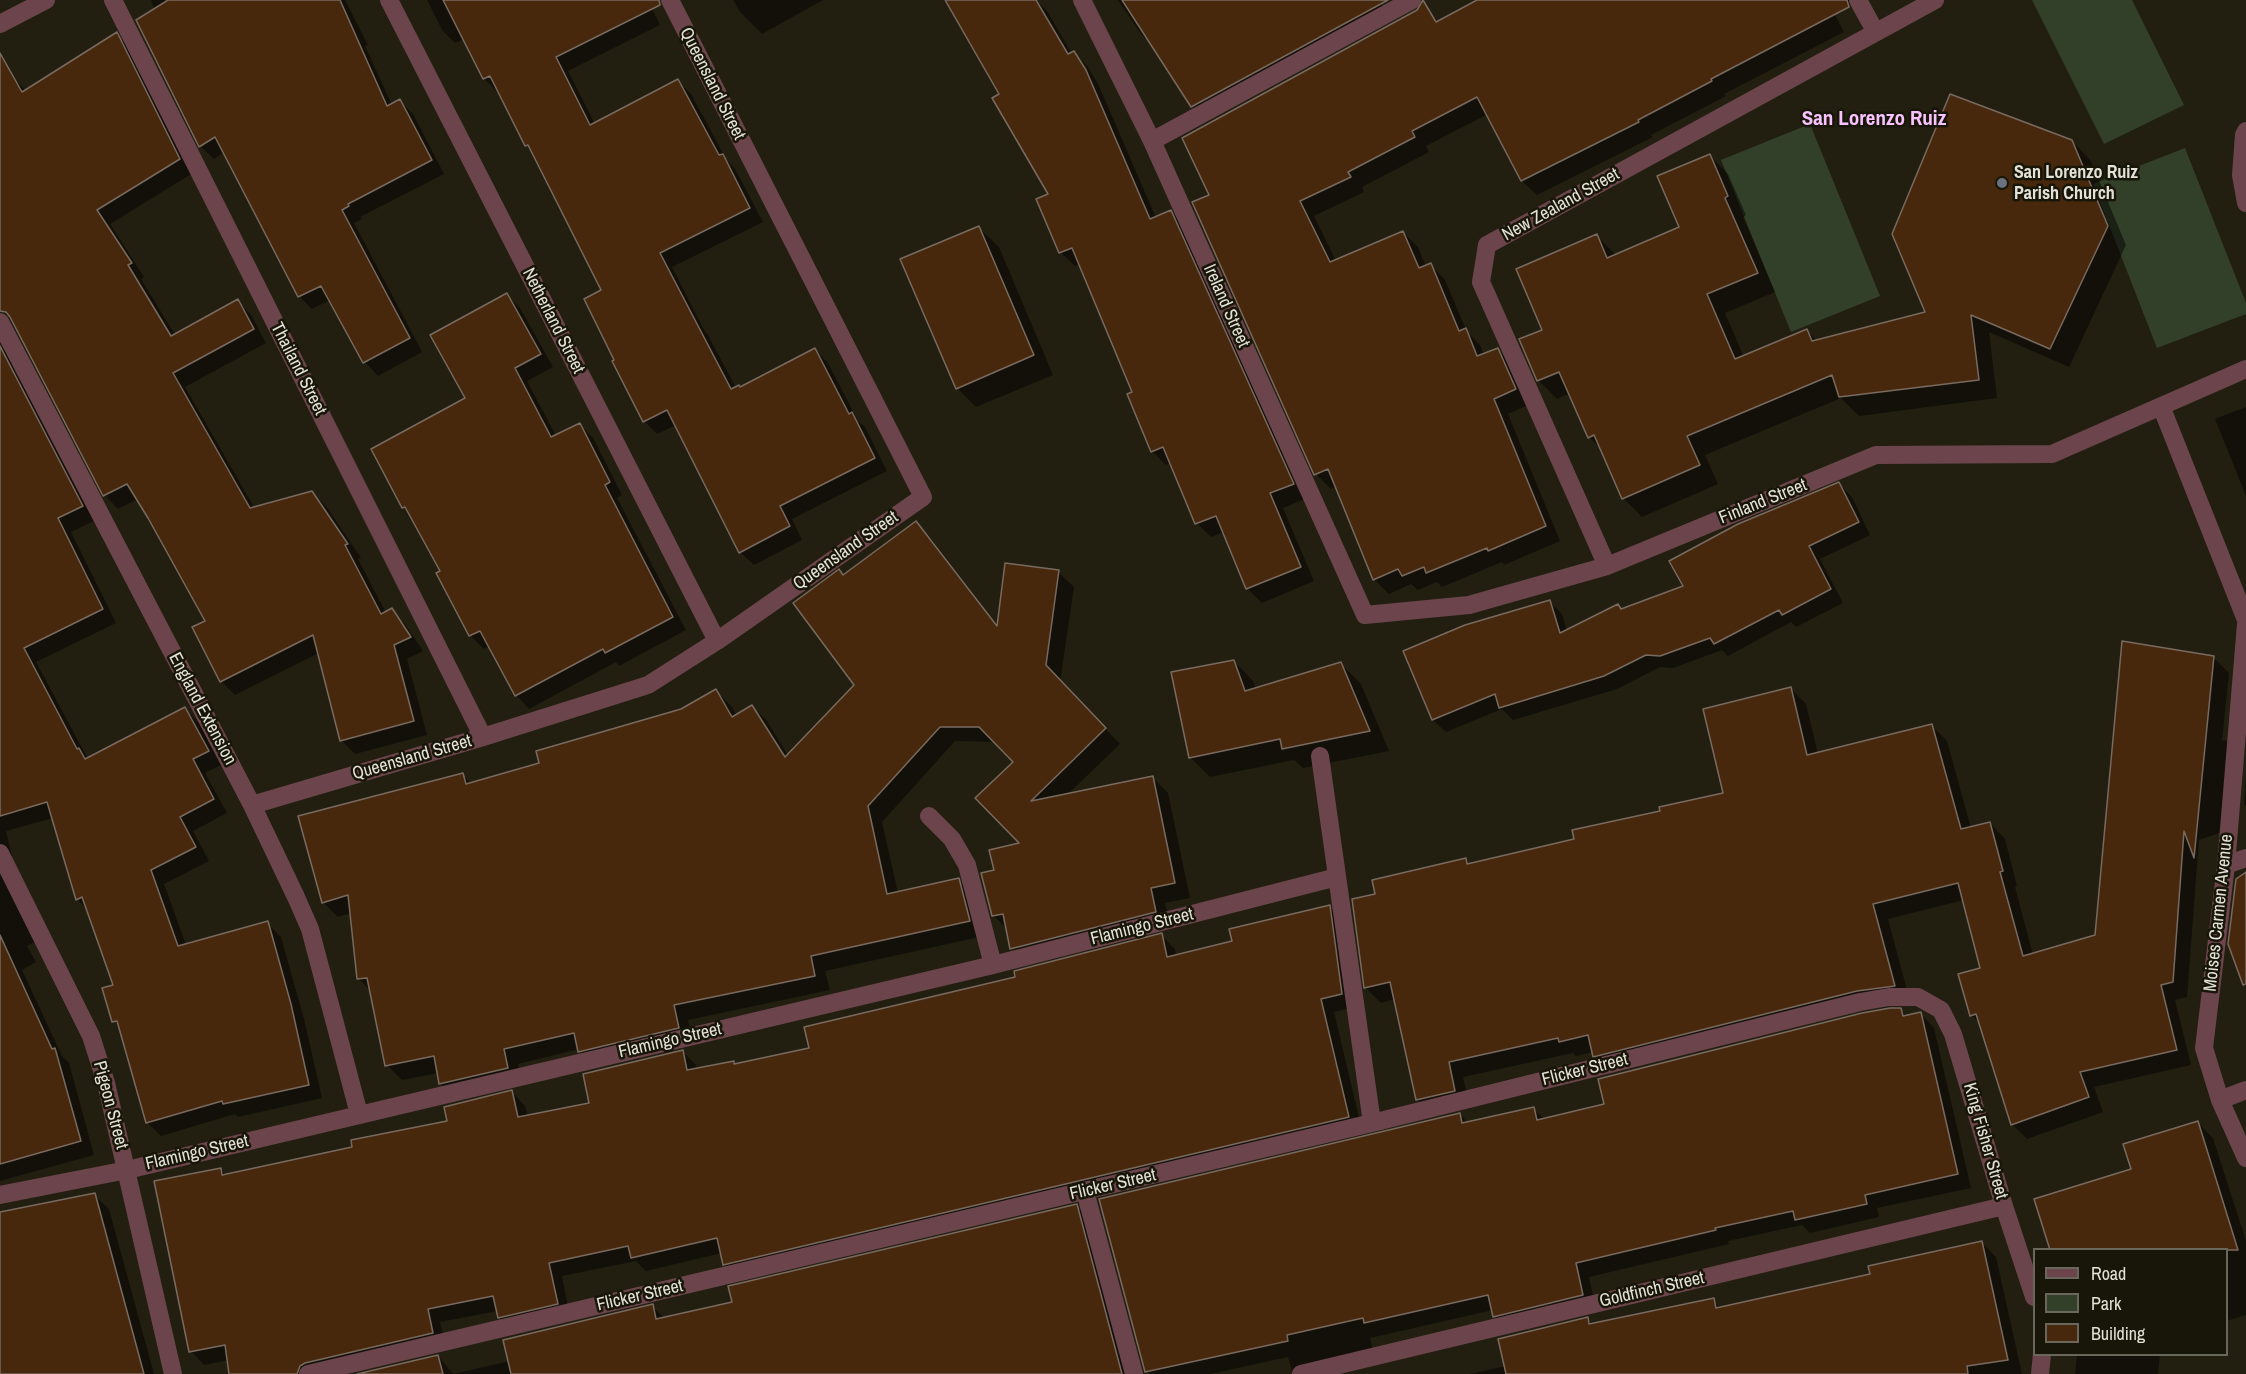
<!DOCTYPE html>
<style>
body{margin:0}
#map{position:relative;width:2246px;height:1374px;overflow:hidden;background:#221f11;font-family:"Archivo Narrow",sans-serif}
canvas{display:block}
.legend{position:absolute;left:2033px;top:1248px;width:195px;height:108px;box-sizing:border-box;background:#181608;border:2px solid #69675b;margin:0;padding:8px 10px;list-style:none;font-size:18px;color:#e3e1d8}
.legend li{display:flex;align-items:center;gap:12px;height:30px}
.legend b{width:30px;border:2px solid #69675b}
</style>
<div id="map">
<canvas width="2246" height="1374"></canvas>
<ul class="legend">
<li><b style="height:8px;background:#6c454c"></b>Road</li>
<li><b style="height:16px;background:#334029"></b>Park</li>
<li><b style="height:16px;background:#47280d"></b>Building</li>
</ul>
</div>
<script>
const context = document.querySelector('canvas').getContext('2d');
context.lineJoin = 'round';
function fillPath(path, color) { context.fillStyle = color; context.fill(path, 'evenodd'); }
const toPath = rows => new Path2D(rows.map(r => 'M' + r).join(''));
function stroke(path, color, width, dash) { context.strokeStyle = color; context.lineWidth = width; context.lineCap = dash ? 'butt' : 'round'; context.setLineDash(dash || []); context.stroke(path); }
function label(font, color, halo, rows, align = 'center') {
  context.font = font + ' "Archivo Narrow",sans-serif'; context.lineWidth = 5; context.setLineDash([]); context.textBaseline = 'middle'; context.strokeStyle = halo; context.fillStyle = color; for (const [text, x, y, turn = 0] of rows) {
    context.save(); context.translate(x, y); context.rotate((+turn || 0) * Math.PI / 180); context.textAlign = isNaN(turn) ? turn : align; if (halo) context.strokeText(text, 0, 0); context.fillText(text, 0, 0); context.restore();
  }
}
fillPath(toPath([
 [2032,0,2132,0,2184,105,2104,144],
 [1810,124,1880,296,1791,332,1721,160],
 [2185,148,2246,303,2246,314,2157,348,2093,184]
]), '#334029');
fillPath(toPath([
 [151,0,345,0,368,45,365,46,392,105,400,101,413,114,444,174,360,217,362,219,354,223,422,352,378,376,365,362,330,300,312,309,299,296,224,152,214,159,200,146],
 [427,0,648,0,660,25,568,71,595,124,678,81,691,94,726,159,735,169,763,222,672,267,704,330,708,335,736,388,740,389,815,350,828,363,858,421,865,427,887,471,792,519,802,540,754,565,740,552,676,425,657,434,644,421,616,361,603,291,533,151,527,145,499,91,497,92,484,78,464,39,455,43,442,30],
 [733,0,823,0,762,34,740,12],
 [944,0,1036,0,1047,11,1072,54,1074,53,1088,67,1099,86,1156,218,1171,212,1185,226,1307,498,1283,508,1314,581,1262,603,1248,589,1224,532,1211,537,1197,523,1170,463,1166,465,1152,451,1134,393,1080,264,1075,266,1060,252,1050,195,1001,94],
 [1118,0,1379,0,1391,20,1206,120,1192,106,1154,47,1141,34],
 [1481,0,1858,0,1834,13,1844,32,1724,94,1726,96,1651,135,1653,137,1537,195,1522,181,1488,114,1426,146,1429,152,1362,187,1364,192,1314,216,1336,261,1403,232,1418,247,1426,267,1431,265,1445,280,1467,332,1480,345,1484,355,1497,349,1512,364,1530,404,1508,414,1560,541,1504,565,1502,562,1442,587,1437,582,1418,590,1411,584,1389,594,1374,579,1336,486,1331,489,1316,474,1211,195,1431,14,1438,22],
 [116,34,130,48,193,173,110,224,144,277,141,279,175,335,238,301,251,315,266,343,185,387,255,509,312,492,326,506,361,558,358,559,386,613,391,610,405,624,423,651,407,659,427,735,355,754,341,740,319,653,235,695,221,681,207,621,138,499,118,509,105,495,0,266,0,83,12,76,26,91],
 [2072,141,2091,161,2126,245,2069,367,1989,332,1997,398,1859,416,1841,398,1705,455,1718,484,1642,517,1623,498,1602,450,1589,437,1570,393,1557,399,1538,380,1544,331,1597,236,1616,255,1681,228,1709,155,1728,174,1746,215,1743,217,1775,292,1725,313,1744,357,1806,330,1817,341,1927,313],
 [1565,367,1566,370,1545,379,1545,376],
 [979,228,999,247,1053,375,976,407,957,388],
 [507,295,520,308,553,367,527,381,556,436,579,424,593,438,622,495,617,498,686,630,619,666,616,662,529,709,516,695,489,646,484,649,470,635,442,572,413,517,403,507,467,399],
 [0,346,11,357,96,520,71,532,116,623,36,662,88,759,185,709,199,723,221,765,205,773,227,813,193,831,209,861,164,884,186,945,267,923,281,937,304,1019,322,1098,238,1117,235,1114,161,1136,147,1122,120,1027,114,1021,115,986,88,910,77,899,53,818,6,831,12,856,4,860,35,942,27,946,36,962,22,970,62,1056,69,1063,94,1155,0,1181],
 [2246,407,2246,496,2215,419],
 [1839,484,1852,497,1870,535,1820,559,1843,603,1796,627,1791,622,1728,656,1722,650,1673,668,1660,667,1617,689,1513,720,1502,709,1446,732,1433,720,1405,652,1549,601,1562,614,1567,631,1685,587],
 [916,523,931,538,998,626,1058,572,1074,587,1060,682,1120,744,1067,795,1153,778,1168,793,1190,898,1165,903,1171,927,1026,963,1011,948,1007,929,993,915,995,871,1022,844,1015,762,995,742,955,741,882,822,898,893,958,880,973,895,984,936,825,971,830,990,688,1020,693,1043,595,1066,579,1049,518,1064,522,1083,456,1099,441,1084,439,1073,402,1080,387,1065,371,991,358,978,351,913,338,917,323,902,462,775,472,784,541,764,681,711,716,691,731,706,737,716,752,706,767,721,788,756,856,685,839,571,844,576],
 [2214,658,2229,673,2222,741,2225,740,2240,755,2234,828,2199,840,2187,997,2175,1000,2191,1065,2094,1087,2103,1112,2027,1139,2012,1124,1981,1024,1971,1015,1982,969,1964,900,1888,919,1910,1001,1873,1006,1610,1071,1594,1056,1593,1052,1576,1056,1573,1053,1463,1077,1470,1106,1433,1115,1418,1100,1395,999,1381,1003,1366,988,1353,900,1377,895,1465,860,1470,865,1575,840,1725,794,1790,688,1806,704,1818,754,1932,726,1947,741,1971,828,1990,823,2005,839,2017,886,2015,887,2033,955,2096,937],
 [1234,661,1253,681,1256,689,1341,664,1361,684,1389,751,1303,768,1294,760,1210,777,1190,757],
 [2246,778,2246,806,2244,804],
 [1329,906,1343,920,1355,1007,1334,1012,1362,1130,738,1277,724,1264,722,1253,646,1271,636,1261,562,1276,570,1317,513,1330,499,1317,498,1311,440,1322,446,1346,313,1374,288,1374,275,1351,204,1365,191,1351,220,1169,227,1176,354,1148,449,1123,512,1092,525,1106,528,1116,591,1104,683,1052,696,1065,697,1070,733,1062,736,1065,811,1050,1017,978,1161,935,1175,949,1176,956,1234,942],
 [1901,1010,1908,1017,1921,1014,1934,1028,1971,1188,1877,1208,1879,1217,1810,1233,1802,1225,1728,1241,1729,1244,1589,1277,1596,1309,1508,1329,1494,1316,1493,1310,1370,1338,1375,1361,1293,1374,1288,1357,1210,1374,1150,1374,1146,1371,1460,1114,1468,1123,1533,1109,1544,1119,1605,1105],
 [2197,1122,2213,1138,2246,1241,2246,1315,2226,1321,2226,1250,2132,1170],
 [94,1195,109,1209,154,1374,0,1374,0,1214],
 [1076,1206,1091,1220,1132,1374,364,1374,438,1356,453,1374,510,1361,652,1306,665,1319,734,1303],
 [1982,1243,1996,1257,2022,1374,1470,1374,1506,1366,1587,1319,1593,1325,1713,1300,1721,1308,1871,1275],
 [2160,1354,2158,1374,2075,1374,2077,1355,2073,1354]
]), '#0007');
const building = toPath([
 [168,0,340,0,387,106,400,99,432,160,348,204,349,206,342,210,410,338,363,363,321,286,298,297,215,137,199,147,136,20,168,0],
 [443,0,659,0,660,5,556,57,590,125,678,79,719,155,723,154,750,208,660,253,731,389,739,385,740,387,815,348,849,414,852,412,875,458,780,506,790,526,739,553,667,410,643,422,612,361,614,360,584,299,601,290,528,145,525,146,490,76,483,79,443,0],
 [945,0,1036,0,1068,54,1074,51,1086,70,1150,219,1171,210,1294,484,1270,493,1301,567,1246,589,1216,516,1195,524,1163,447,1151,452,1127,394,1132,392,1072,248,1059,253,1036,199,1048,194,992,98,999,94,945,0],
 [1122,0,1388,0,1191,107,1122,0],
 [1423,0,1436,22,1477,0,1847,0,1849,7,1711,79,1712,81,1638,120,1639,122,1521,181,1477,97,1412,131,1415,137,1348,172,1351,177,1300,201,1330,262,1403,231,1419,268,1431,263,1459,331,1466,328,1477,356,1498,348,1516,389,1494,399,1546,526,1488,551,1487,548,1426,573,1424,567,1402,576,1398,569,1373,580,1328,469,1314,475,1192,202,1209,195,1182,138,1417,10,1423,0],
 [117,32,180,159,97,210,132,263,128,265,171,336,238,299,254,329,173,373,250,508,312,491,348,544,345,545,381,614,392,608,411,637,394,645,414,721,340,741,313,635,220,682,192,627,205,621,148,518,127,484,103,496,10,317,6,312,0,311,0,53,22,92,117,32],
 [1950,94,2072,140,2108,226,2050,349,1971,315,1979,380,1839,397,1832,375,1687,436,1700,465,1622,499,1594,435,1588,438,1559,372,1537,381,1519,339,1542,330,1516,269,1597,234,1607,258,1679,227,1657,176,1710,154,1728,196,1725,198,1758,273,1707,294,1735,359,1807,329,1812,341,1925,312,1892,234,1950,94],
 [979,226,1034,355,956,389,900,259,979,226],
 [507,293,541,354,515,368,551,437,580,423,610,482,605,485,673,617,605,653,603,649,515,696,480,631,469,636,436,573,440,571,405,507,402,508,371,449,465,398,430,335,507,293],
 [0,346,83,506,58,518,103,609,24,648,77,749,79,748,85,759,185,707,209,751,193,759,214,799,180,817,196,847,151,870,178,946,268,921,291,1004,309,1085,223,1104,222,1101,146,1123,117,1021,112,1022,102,988,113,985,82,897,76,900,47,802,0,816,0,346],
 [1839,482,1859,522,1809,546,1831,589,1782,615,1779,610,1714,644,1710,638,1660,656,1646,655,1604,676,1499,708,1495,694,1432,720,1403,651,1465,625,1550,600,1560,633,1618,604,1621,609,1683,586,1669,561,1738,524,1839,482],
 [916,521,997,626,1005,563,1059,570,1046,665,1106,728,1031,801,1153,776,1175,883,1151,888,1156,912,1010,949,1003,914,992,916,981,873,994,870,989,850,1019,843,975,798,1013,762,979,727,940,727,868,806,887,894,959,878,970,921,811,956,815,976,674,1005,679,1028,578,1052,574,1033,504,1049,508,1068,439,1084,434,1056,385,1066,367,978,357,979,348,895,322,903,298,816,463,773,466,784,539,763,536,751,681,709,716,689,732,717,752,705,785,757,854,685,793,603,839,569,843,575,916,521],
 [2122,641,2214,656,2194,858,2184,831,2173,982,2161,985,2177,1050,2080,1072,2089,1097,2011,1125,1976,1014,1970,1016,1958,974,1980,968,1958,883,1873,904,1895,986,1857,991,1593,1057,1588,1035,1559,1042,1558,1038,1449,1062,1455,1091,1416,1100,1390,982,1364,988,1352,899,1375,894,1372,880,1466,858,1467,864,1574,839,1572,830,1660,811,1659,807,1723,793,1703,709,1791,687,1807,755,1932,724,1961,829,1990,822,2003,871,2000,872,2023,956,2095,935,2122,641],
 [1234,660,1245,691,1341,662,1370,731,1282,749,1280,739,1189,758,1171,672,1234,660],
 [2246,872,2246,984,2243,985,2228,944,2236,879,2246,872],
 [1330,905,1342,994,1321,999,1349,1117,723,1265,717,1238,631,1258,628,1246,549,1263,558,1304,498,1318,493,1296,428,1309,433,1333,305,1363,300,1366,297,1374,229,1374,225,1345,189,1352,154,1181,221,1168,222,1175,352,1147,351,1140,447,1121,444,1107,512,1090,518,1117,589,1103,583,1074,683,1050,687,1070,734,1061,734,1064,809,1048,804,1027,1015,977,1014,971,1162,933,1167,957,1232,941,1229,929,1330,905],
 [0,935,52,1049,55,1048,81,1141,0,1164,0,935],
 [1890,1008,1901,1008,1903,1016,1921,1012,1958,1174,1865,1195,1867,1204,1795,1220,1793,1211,1715,1228,1716,1230,1576,1263,1583,1295,1493,1317,1488,1295,1364,1323,1363,1318,1287,1335,1288,1341,1145,1372,1099,1199,1460,1113,1462,1123,1534,1107,1537,1120,1604,1104,1598,1079,1862,1013,1890,1008],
 [2198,1121,2238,1250,2050,1250,2034,1199,2131,1169,2123,1144,2198,1121],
 [95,1193,144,1374,0,1374,0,1212,95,1193],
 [1077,1204,1122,1374,511,1374,503,1340,653,1304,656,1319,732,1302,728,1286,1077,1204],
 [1982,1241,2008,1360,1967,1366,1968,1374,1506,1374,1498,1339,1588,1317,1589,1324,1714,1298,1716,1308,1870,1274,1868,1266,1982,1241],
 [438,1355,443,1374,357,1374,438,1355]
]);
fillPath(building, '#47280d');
stroke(building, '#796a60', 1.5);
stroke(toPath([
 [113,0,483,737],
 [389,0,717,641],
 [1082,0,1152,141,1365,615,1469,605,1607,566,1876,455,2052,454,2246,369],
 [1858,0,1875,31],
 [0,24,46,0],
 [2246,131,2244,135,2241,175,2246,203],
 [1152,141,1412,0],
 [0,322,252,805,296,897,310,929,359,1114],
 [2161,406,2246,620],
 [1607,566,1481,282,1487,245,1935,0],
 [2246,624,2226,865,2204,1048,2220,1100,2246,1158],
 [1320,756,1372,1123],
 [252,805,483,737,648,685,717,641,923,497,670,0],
 [929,816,952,839,967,865,993,965],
 [0,853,91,1036,106,1083,173,1374],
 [2226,865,2246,858],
 [2220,1100,2246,1090],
 [1085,1191,1134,1374],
 [0,1195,127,1170,993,965,1337,877],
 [308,1374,1372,1123,1860,1002,1889,997,1918,997,1941,1010,1953,1034,2004,1206,2034,1297],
 [1301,1374,2004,1206],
 [2040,1374,2042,1354]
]), '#6c454c', 18);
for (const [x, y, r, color] of [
 [2002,183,6,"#6b7280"]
]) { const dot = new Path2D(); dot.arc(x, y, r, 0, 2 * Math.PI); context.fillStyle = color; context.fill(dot); stroke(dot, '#181608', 2); }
label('18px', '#e3e1d8', '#181608', [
 ["Queensland Street",712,84,63],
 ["New Zealand Street",1561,205,-29],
 ["Ireland Street",1226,306,66],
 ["Netherland Street",553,321,63],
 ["Thailand Street",298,369,63],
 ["Finland Street",1763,502,-22],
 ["Queensland Street",846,551,-35],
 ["England Extension",202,709,62],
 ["Queensland Street",412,758,-16],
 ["Moises Carmen Avenue",2219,913,-84],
 ["Flamingo Street",1142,927,-14],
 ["Flamingo Street",670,1041,-13],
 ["Flicker Street",1585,1070,-14],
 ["Pigeon Street",110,1105,75],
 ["King Fisher Street",1985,1141,74],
 ["Flamingo Street",197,1153,-13],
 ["Flicker Street",1113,1185,-13],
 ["Goldfinch Street",1652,1290,-13],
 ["Flicker Street",640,1296,-13]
]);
label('bold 18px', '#e3e1d8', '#181608', [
 ["San Lorenzo Ruiz",2014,173],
 ["Parish Church",2014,194]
], 'left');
label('bold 21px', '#f8c2fe', '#181608', [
 ["San Lorenzo Ruiz",1874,119]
]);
</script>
